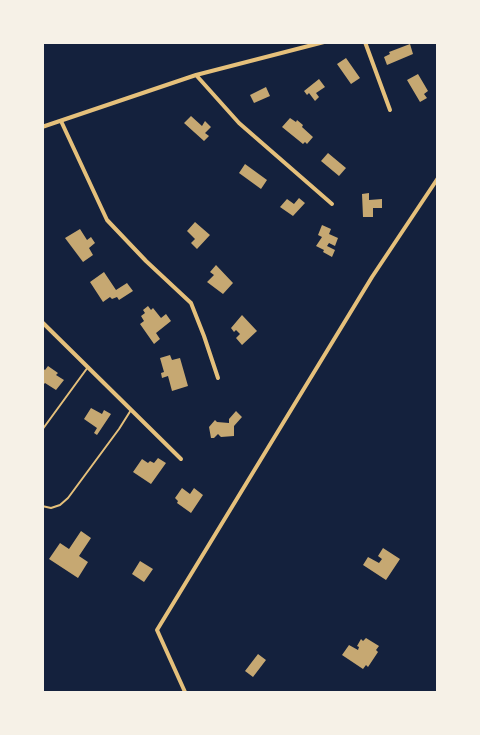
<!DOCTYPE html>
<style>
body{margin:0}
#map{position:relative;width:480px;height:735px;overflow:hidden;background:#14213d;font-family:Barlow,sans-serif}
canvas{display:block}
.frame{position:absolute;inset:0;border:44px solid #f6f1e7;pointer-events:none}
</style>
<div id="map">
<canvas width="480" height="735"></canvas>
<div class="frame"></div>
</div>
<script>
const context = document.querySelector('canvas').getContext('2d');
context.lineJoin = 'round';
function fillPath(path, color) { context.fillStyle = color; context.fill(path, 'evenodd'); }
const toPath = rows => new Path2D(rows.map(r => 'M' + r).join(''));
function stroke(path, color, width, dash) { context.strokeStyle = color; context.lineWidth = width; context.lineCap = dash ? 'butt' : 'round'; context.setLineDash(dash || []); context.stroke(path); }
fillPath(toPath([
 [410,44,413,54,387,65,384,57,390,54,389,52],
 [346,58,360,78,351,84,337,64],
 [418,74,428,91,424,94,427,98,420,102,407,80],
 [319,79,325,87,316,93,319,97,315,101,309,93,307,95,304,91],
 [266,87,270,96,254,103,250,95],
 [191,116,202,126,205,121,211,127,205,133,209,136,204,141,184,123],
 [290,118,296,122,297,120,303,125,302,127,313,137,307,144,305,142,303,144,282,127],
 [328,153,346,168,339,176,321,161],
 [245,164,267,180,261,189,239,173],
 [369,193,369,200,382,199,382,208,373,208,373,217,363,217,362,194],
 [299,198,305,203,293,216,280,207,287,199,294,204],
 [195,222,210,235,197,249,191,243,195,239,187,231],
 [322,225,331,229,329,234,338,238,335,246,329,243,327,246,335,250,332,257,323,252,324,250,316,246,322,237,318,235],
 [80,229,87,240,91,237,95,243,89,248,93,255,83,262,65,238],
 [216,265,233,283,223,294,207,282,214,275,210,272],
 [104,272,116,290,127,283,133,291,119,300,117,297,112,299,110,297,103,302,90,282],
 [148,306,151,310,153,308,161,318,166,314,171,321,156,333,160,339,154,344,140,324,144,321,141,316,145,313,143,310],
 [242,315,257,331,242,345,236,338,240,334,236,330,234,332,231,328],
 [170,355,172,360,180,358,188,386,172,391,168,376,162,378,161,373,164,372,160,358],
 [48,366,58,373,56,375,64,380,56,390,45,383,42,386,42,368,45,370],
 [91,408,102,414,104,410,111,414,97,435,94,433,97,428,84,419],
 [236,411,242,417,234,426,234,436,221,437,218,434,214,438,211,438,209,427,215,420,217,422,229,423,229,419],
 [158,458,166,463,151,484,133,472,142,459,148,463,150,461,154,463],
 [182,488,190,494,194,488,203,495,191,513,177,503,178,501,175,498],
 [81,531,91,538,79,556,88,562,78,578,49,559,60,543,69,549],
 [383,548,400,559,386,580,363,565,368,557,379,563,382,559,378,556],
 [140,561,153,569,144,582,132,574],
 [366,638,379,646,376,650,378,652,368,667,366,665,363,669,342,655,349,645,358,650,359,647,357,646,361,639,363,641],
 [258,654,266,660,253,677,245,671]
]), '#c6a872');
stroke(toPath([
 [42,430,88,367],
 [42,506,51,508,60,505,68,498,119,429,131,410]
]), '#e5c07b', 2);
stroke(toPath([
 [365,42,390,110],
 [196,75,239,123,332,204],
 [61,121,107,220,146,261,191,303,204,336,218,378],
 [42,127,196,75,324,42],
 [42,322,181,459],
 [185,692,157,630,372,277,438,178]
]), '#e5c07b', 4);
</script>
